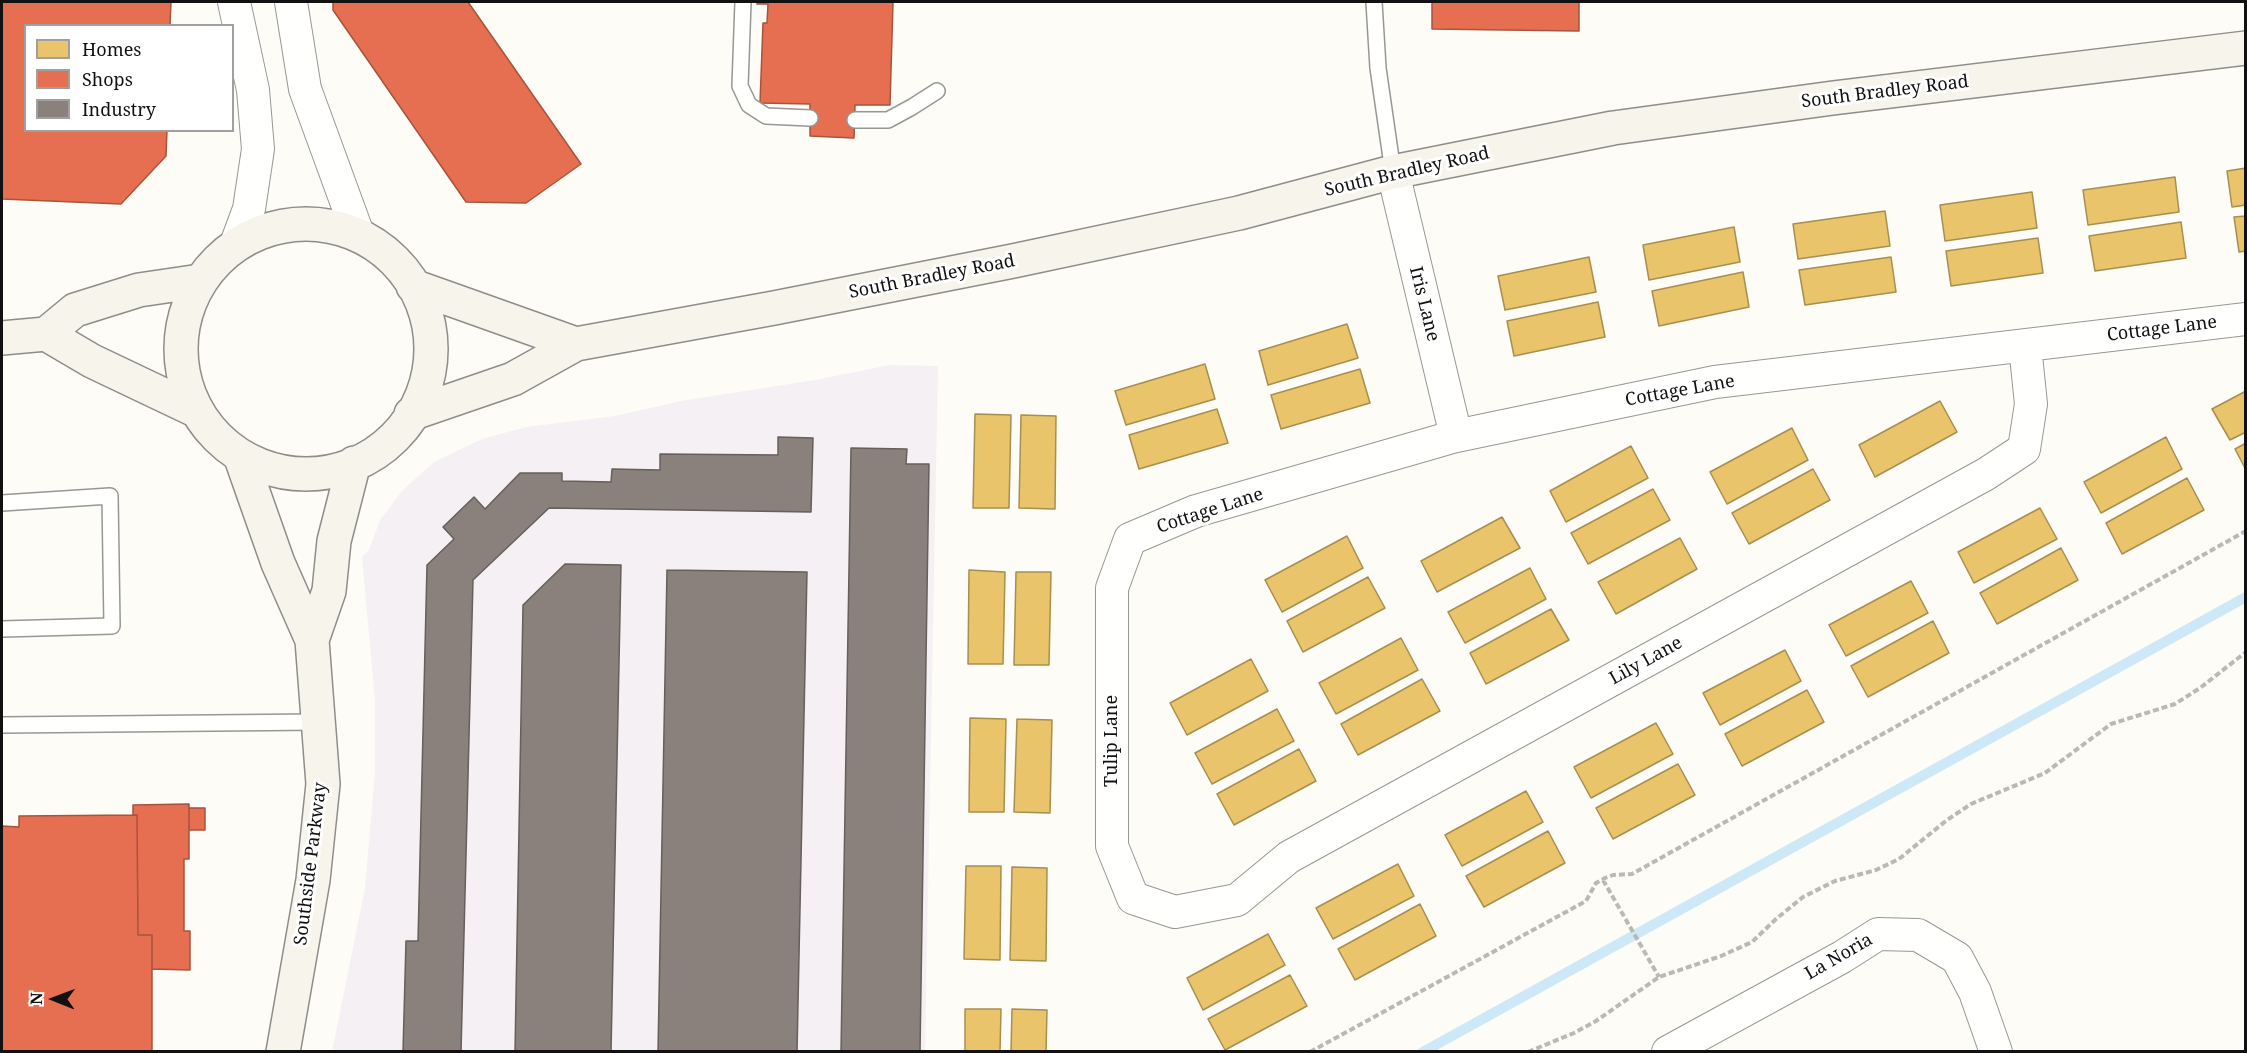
<!DOCTYPE html>
<style>
body{margin:0}
#map{position:relative;width:2247px;height:1053px;overflow:hidden;background:#fdfcf7;font-family:"Noto Serif",serif}
canvas{display:block}
.frame{position:absolute;inset:0;border:3px solid #111;pointer-events:none}
.legend{position:absolute;left:24px;top:24px;width:210px;height:108px;box-sizing:border-box;background:#fff;border:2px solid #a0a0a0;margin:0;padding:8px 10px;list-style:none;font-size:18px;color:#111}
.legend li{display:flex;align-items:center;gap:12px;height:30px}
.legend b{width:30px;border:2px solid #a0a0a0}
.north{position:absolute;left:24px;top:969px;width:60px;height:60px;-webkit-text-stroke:4px #fff;paint-order:stroke;rotate:271deg;font-size:16px;font-weight:700;line-height:24px;text-align:center;color:#111}
.north::after{content:'';display:block;margin:auto;width:21px;height:27px;background:#111;clip-path:polygon(50% 0,100% 100%,50% 72%,0 100%)}
</style>
<div id="map">
<canvas width="2247" height="1053"></canvas>
<div class="frame"></div>
<ul class="legend">
<li><b style="height:16px;background:#e9c46a"></b>Homes</li>
<li><b style="height:16px;background:#e76f51"></b>Shops</li>
<li><b style="height:16px;background:#8a817c"></b>Industry</li>
</ul>
<div class="north">N</div>
</div>
<script>
const context = document.querySelector('canvas').getContext('2d');
context.lineJoin = 'round';
function fillPath(path, color) { context.fillStyle = color; context.fill(path, 'evenodd'); }
const toPath = rows => new Path2D(rows.map(r => 'M' + r).join(''));
function stroke(path, color, width, dash) { context.strokeStyle = color; context.lineWidth = width; context.lineCap = dash ? 'butt' : 'round'; context.setLineDash(dash || []); context.stroke(path); }
function label(font, color, halo, rows, align = 'center') {
  context.font = font + ' "Noto Serif",serif'; context.lineWidth = 6; context.setLineDash([]); context.textBaseline = 'middle'; context.strokeStyle = halo; context.fillStyle = color; for (const [text, x, y, turn = 0] of rows) {
    context.save(); context.translate(x, y); context.rotate((+turn || 0) * Math.PI / 180); context.textAlign = isNaN(turn) ? turn : align; if (halo) context.strokeText(text, 0, 0); context.fillText(text, 0, 0); context.restore();
  }
}
fillPath(toPath([
 [890,365,938,366,925,1051,332,1052,365,888,375,773,375,700,362,557,369,550,380,520,402,491,434,462,482,439,526,427,615,416,681,401,815,380]
]), '#f5f0f3');
const homes = toPath([
 [2246,168,2246,205,2232,207,2227,171,2246,168],
 [2175,177,2179,212,2088,225,2083,190,2175,177],
 [2032,192,2037,228,1945,241,1940,205,2032,192],
 [1885,211,1890,246,1798,259,1793,224,1885,211],
 [2246,216,2246,251,2239,252,2234,217,2246,216],
 [2181,222,2186,258,2095,271,2089,236,2181,222],
 [1734,227,1740,262,1649,280,1643,245,1734,227],
 [2038,238,2043,273,1951,286,1946,251,2038,238],
 [1589,257,1596,292,1505,310,1498,276,1589,257],
 [1891,257,1896,292,1805,305,1799,270,1891,257],
 [1743,272,1749,307,1659,326,1652,291,1743,272],
 [1598,302,1605,337,1514,356,1507,321,1598,302],
 [1347,324,1358,358,1268,385,1259,351,1347,324],
 [1205,364,1215,399,1126,425,1115,391,1205,364],
 [1360,369,1370,403,1281,429,1271,395,1360,369],
 [2246,391,2246,432,2230,440,2212,409,2246,391],
 [1940,401,1957,432,1875,477,1859,445,1940,401],
 [1217,409,1228,443,1139,469,1129,435,1217,409],
 [975,414,1011,415,1009,508,973,508,975,414],
 [1021,415,1056,416,1055,509,1019,508,1021,415],
 [1792,428,1808,460,1727,504,1710,472,1792,428],
 [2166,437,2182,469,2101,513,2084,482,2166,437],
 [2246,443,2246,470,2235,449,2246,443],
 [1631,446,1648,478,1566,522,1550,491,1631,446],
 [1813,469,1830,500,1749,544,1732,513,1813,469],
 [2187,478,2204,510,2122,554,2106,523,2187,478],
 [1653,489,1670,520,1588,564,1571,533,1653,489],
 [2040,508,2057,539,1974,583,1958,552,2040,508],
 [1502,517,1520,548,1437,592,1421,561,1502,517],
 [1347,536,1363,568,1282,612,1265,580,1347,536],
 [1680,538,1697,569,1616,614,1598,582,1680,538],
 [2061,548,2078,580,1997,624,1980,593,2061,548],
 [1530,568,1546,599,1465,643,1448,612,1530,568],
 [969,570,1005,572,1003,664,968,664,969,570],
 [1016,572,1051,572,1049,665,1014,665,1016,572],
 [1368,577,1385,608,1303,652,1287,621,1368,577],
 [1911,581,1928,613,1846,656,1829,625,1911,581],
 [1551,609,1569,640,1486,684,1470,653,1551,609],
 [1933,621,1949,653,1868,697,1851,666,1933,621],
 [1401,638,1418,670,1336,714,1319,683,1401,638],
 [1785,650,1801,681,1720,725,1703,693,1785,650],
 [1251,659,1268,691,1187,735,1170,703,1251,659],
 [1422,679,1440,711,1358,755,1341,724,1422,679],
 [1807,690,1824,722,1742,766,1725,734,1807,690],
 [1277,709,1294,741,1212,784,1195,753,1277,709],
 [970,718,1006,719,1004,812,969,812,970,718],
 [1017,719,1052,720,1050,813,1014,812,1017,719],
 [1656,723,1673,754,1591,798,1574,767,1656,723],
 [1299,749,1316,781,1234,825,1217,794,1299,749],
 [1678,764,1695,795,1613,839,1596,808,1678,764],
 [1526,791,1543,822,1462,866,1445,835,1526,791],
 [1548,831,1565,863,1484,907,1466,876,1548,831],
 [1398,864,1414,896,1333,939,1316,908,1398,864],
 [966,866,1001,866,1000,960,964,959,966,866],
 [1012,867,1047,868,1046,961,1010,960,1012,867],
 [1420,904,1436,936,1355,980,1338,949,1420,904],
 [1268,934,1285,965,1203,1010,1187,978,1268,934],
 [1290,975,1307,1006,1225,1050,1208,1019,1290,975],
 [965,1009,1001,1009,1000,1052,965,1052,965,1009],
 [1012,1009,1047,1010,1046,1052,1011,1052,1012,1009]
]);
fillPath(homes, '#e9c46a');
stroke(homes, '#a88e4f', 1.5);
const shops = toPath([
 [2,2,171,2,170,26,26,26,26,130,167,130,166,156,121,204,2,199,2,2],
 [333,2,468,2,581,164,526,203,466,202,333,10,333,2],
 [757,2,893,2,890,105,855,105,854,138,810,136,810,104,760,103,763,23,767,23,768,4,757,4,757,2],
 [1432,2,1579,2,1579,31,1432,29,1432,2],
 [189,804,189,859,184,859,184,931,190,931,190,970,152,969,152,935,138,935,137,815,133,815,133,805,189,804],
 [189,808,205,808,205,830,189,830,189,808],
 [137,815,138,935,152,935,152,1052,2,1052,2,826,19,827,19,816,137,815]
]);
fillPath(shops, '#e76f51');
stroke(shops, '#a7533e', 1.5);
const industry = toPath([
 [778,437,813,438,811,512,549,508,473,580,461,1052,403,1052,406,941,418,941,427,565,454,539,443,527,474,497,485,509,520,473,562,473,562,481,611,482,612,469,660,470,660,454,778,455,778,437],
 [851,448,907,449,906,464,929,464,920,1052,841,1052,851,448],
 [565,564,621,565,611,1052,515,1052,523,605,565,564],
 [667,570,807,572,797,1052,658,1052,667,570]
]);
fillPath(industry, '#8a817c');
stroke(industry, '#665f5c', 1.5);
stroke(toPath([
 [1423,1052,2246,597]
]), '#cde8f7', 10);
const lane = toPath([
 [743,2,740,86,749,105,766,116,810,118],
 [1374,2,1378,68,1393,172],
 [855,120,888,120,912,107,937,91],
 [2,503,110,496,112,626,2,629],
 [2,725,318,722]
]);
const street = toPath([
 [234,2,253,90,258,149,249,209,236,244],
 [291,2,305,89,358,234],
 [1393,172,1456,436],
 [2025,346,2031,404,2024,449,1986,474,1289,857,1237,900,1175,912,1133,898,1112,846,1112,588,1130,539,1196,511,1456,436,1715,382,2246,319],
 [1668,1052,1842,957,1878,934,1918,935,1957,958,1975,992,1996,1052]
]);
const secondary = toPath([
 '181 349a125 125 0 1 1 250 0a125 125 0 1 1-250 0Z',
 [413,286,576,344],
 [46,334,75,310,139,290,200,281],
 [2,338,46,334,92,361,195,410],
 [411,414,513,379,576,344,774,308,1013,261,1239,213,1393,172,1613,128,1833,98,2246,48],
 [241,458,278,563,312,640,323,784,313,880,283,1052],
 [312,640,329,591,334,541,354,463]
]);
stroke(lane, '#979795', 18);
stroke(street, '#979795', 34);
stroke(secondary, '#8e8d8b', 36);
stroke(toPath([
 [1603,880,1659,977],
 [1310,1052,1586,901,1596,883,1605,878,1613,875,1632,874,2246,531],
 [1528,1052,1574,1033,1596,1021,1659,977,1721,956,1752,942,1776,919,1803,897,1835,881,1876,870,1899,859,1947,820,1971,804,2045,773,2111,724,2175,704,2200,688,2246,652]
]), '#b9b9b8', 4, [6, 3]);
stroke(lane, '#fffffe', 15);
stroke(street, '#fffffe', 32);
stroke(secondary, '#f6f4eb', 33);
label('18px', '#111', '#fff', [
 ["South Bradley Road",1885,92,-7],
 ["South Bradley Road",1407,172,-13],
 ["South Bradley Road",932,277,-11],
 ["Iris Lane",1424,304,76],
 ["Cottage Lane",2162,329,-7],
 ["Cottage Lane",1680,391,-10],
 ["Cottage Lane",1210,511,-18],
 ["Lily Lane",1646,661,-29],
 ["Tulip Lane",1112,741,-90],
 ["Southside Parkway",311,864,-83],
 ["La Noria",1839,957,-30]
]);
</script>
